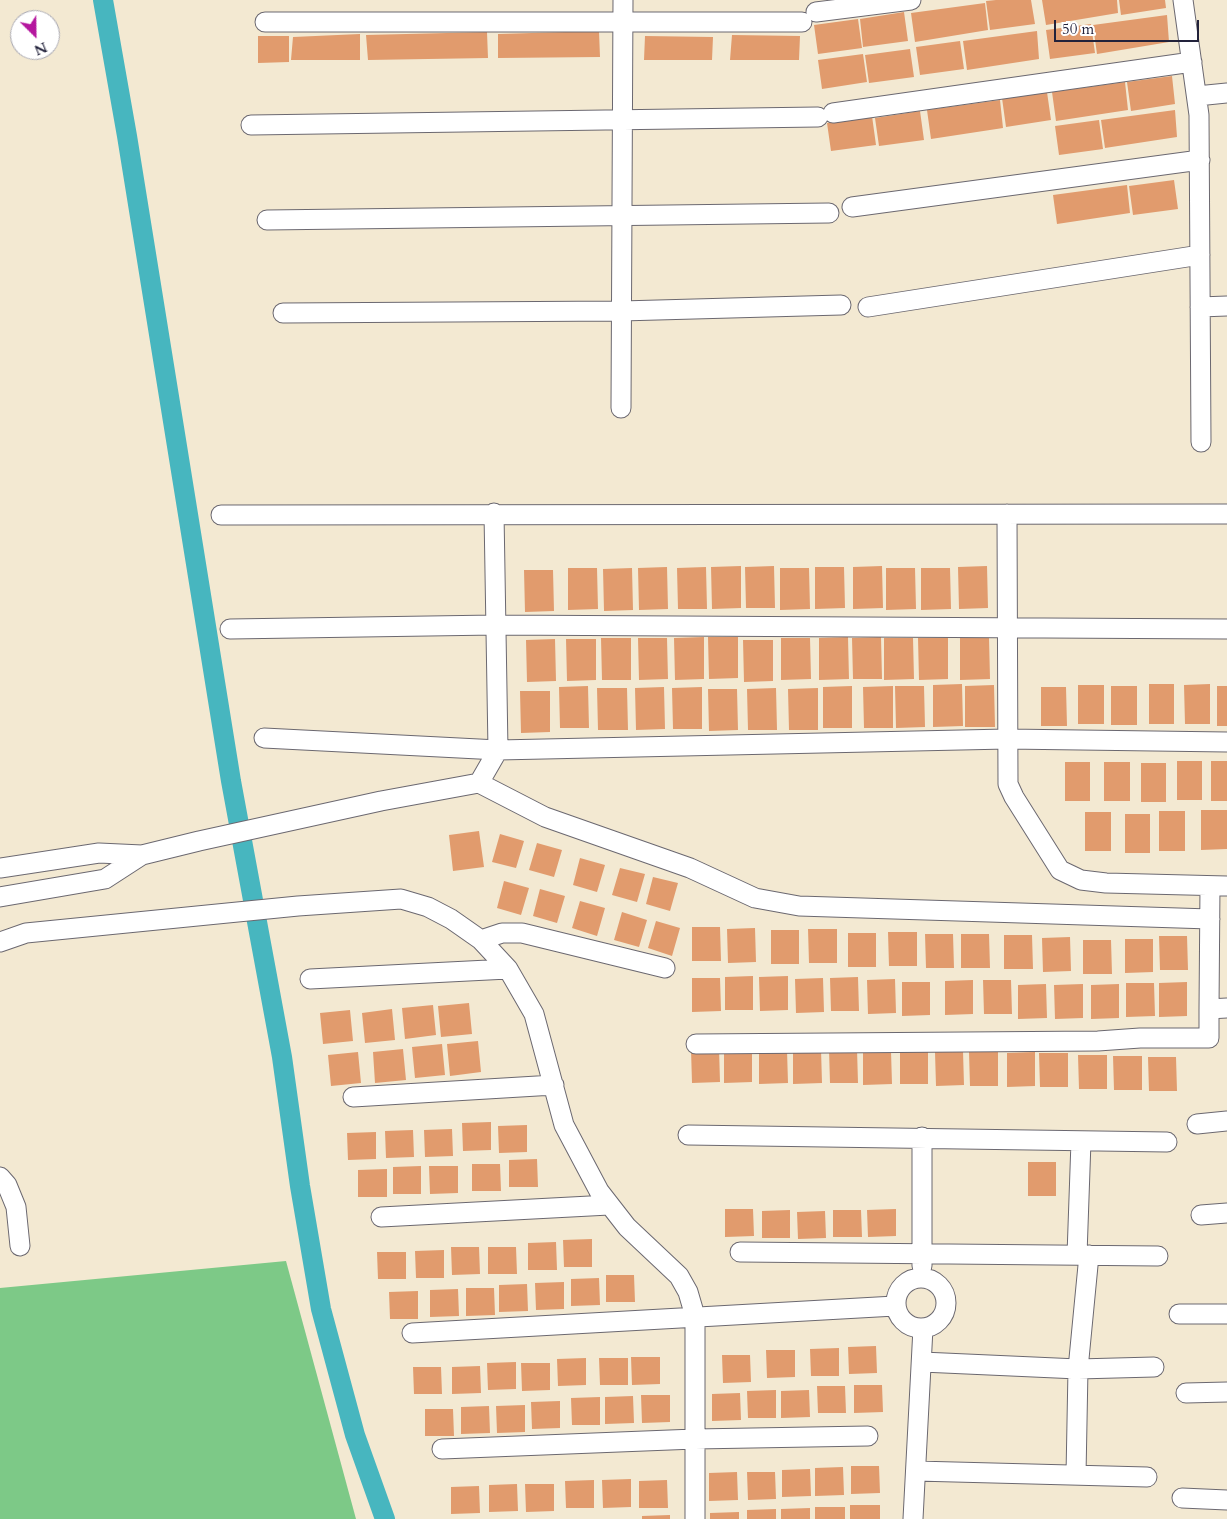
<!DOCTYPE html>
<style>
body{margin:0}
#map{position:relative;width:1227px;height:1519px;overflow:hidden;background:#f3e9d2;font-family:Cardo,serif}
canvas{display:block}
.north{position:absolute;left:10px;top:10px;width:50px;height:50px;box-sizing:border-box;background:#fff;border:1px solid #a7a7b1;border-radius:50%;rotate:157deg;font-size:14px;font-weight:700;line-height:20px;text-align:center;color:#22223b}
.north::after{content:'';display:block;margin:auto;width:18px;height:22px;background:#b5179e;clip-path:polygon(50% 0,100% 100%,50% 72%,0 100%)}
.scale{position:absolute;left:1054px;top:20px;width:145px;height:22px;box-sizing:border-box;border:2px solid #22223b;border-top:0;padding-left:6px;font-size:15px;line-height:18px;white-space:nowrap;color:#22223b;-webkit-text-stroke:4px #fff;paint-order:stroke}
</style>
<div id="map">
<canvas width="1227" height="1519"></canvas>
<div class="north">N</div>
<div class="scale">50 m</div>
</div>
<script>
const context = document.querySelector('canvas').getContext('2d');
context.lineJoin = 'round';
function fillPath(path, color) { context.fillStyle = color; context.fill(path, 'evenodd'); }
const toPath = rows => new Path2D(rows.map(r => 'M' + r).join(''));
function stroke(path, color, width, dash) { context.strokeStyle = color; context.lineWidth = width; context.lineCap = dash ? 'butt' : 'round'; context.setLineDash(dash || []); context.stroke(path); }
fillPath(toPath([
 [286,1261,356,1519,0,1519,0,1288]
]), '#7dc987');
stroke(toPath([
 [103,0,127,136,231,781,282,1057,300,1186,321,1309,355,1435,385,1519]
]), '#47b6bf', 20);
fillPath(toPath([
 [996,0,1031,0,1035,24,990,30,986,1],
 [1042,0,1117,0,1118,13,1046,25],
 [1119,0,1165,0,1166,8,1121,15],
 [985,3,988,30,915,42,911,13],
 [904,12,908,41,863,47,860,19],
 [1167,15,1169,42,1097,54,1093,25],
 [858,19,862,48,818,54,814,25],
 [1091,24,1095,53,1050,59,1046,30],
 [599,31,600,57,498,58,498,34],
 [1037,31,1039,59,967,70,963,41],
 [487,32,488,58,368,60,366,35],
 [360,34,360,60,291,60,293,37],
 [732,35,800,36,799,60,730,60],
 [258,36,289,36,289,62,258,63],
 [645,36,713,37,712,60,644,60],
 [960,41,964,69,920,75,916,47],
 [910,49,914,77,869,83,865,55],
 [863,54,867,82,822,89,818,60],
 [1172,76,1175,104,1131,111,1127,82],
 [1125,82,1128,110,1056,121,1052,92],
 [1047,92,1051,120,1006,127,1002,98],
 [1000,100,1003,128,931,139,927,110],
 [1175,110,1177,137,1105,148,1101,120],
 [920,111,924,140,879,146,875,118],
 [872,116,876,145,831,151,827,123],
 [1099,120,1103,149,1059,155,1055,126],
 [1174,180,1178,209,1133,215,1129,186],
 [1127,185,1130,213,1057,224,1053,195],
 [741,566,741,608,712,609,711,567],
 [774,566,775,608,746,608,745,567],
 [882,566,883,608,853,609,853,567],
 [987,566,988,608,959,609,958,567],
 [667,567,668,609,639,610,638,568],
 [706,567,707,609,678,609,677,568],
 [815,567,844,567,845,608,815,609],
 [568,568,597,568,598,609,568,610],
 [632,568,633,610,604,611,603,569],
 [780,568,809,568,810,609,780,610],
 [886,568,915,568,916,609,886,610],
 [921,568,950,568,951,609,921,610],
 [524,570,553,570,554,611,525,612],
 [704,637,704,679,675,680,674,638],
 [708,637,738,637,738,678,709,679],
 [848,637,849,679,819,680,819,638],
 [881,637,882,679,853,679,852,638],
 [989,637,990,679,960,680,960,638],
 [601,638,631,638,631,680,602,680],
 [638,638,667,638,668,679,639,680],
 [781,638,810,638,811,679,781,680],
 [884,638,913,638,914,679,884,680],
 [918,638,948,638,948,679,919,680],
 [555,639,556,681,527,682,526,640],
 [566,639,596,639,596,680,567,681],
 [743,640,773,640,773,681,744,682],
 [962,684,963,726,933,727,933,685],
 [1149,684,1174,684,1174,724,1149,724],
 [1210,684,1210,724,1185,724,1184,685],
 [994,685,995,727,965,727,965,686],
 [1078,685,1104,685,1104,724,1078,724],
 [588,686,589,728,560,728,559,687],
 [852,686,852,728,823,728,823,687],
 [893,686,893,728,864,728,863,687],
 [895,686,924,686,925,727,896,728],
 [1111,686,1137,686,1137,725,1111,725],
 [1217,686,1227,686,1227,726,1217,726],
 [664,687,665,729,636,730,635,688],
 [702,687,702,729,673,729,672,688],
 [1041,687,1066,687,1067,726,1041,726],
 [597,688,627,688,628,730,598,730],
 [776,688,777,730,748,730,747,689],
 [818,688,818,730,789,730,788,689],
 [708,689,737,689,738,730,709,731],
 [520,691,550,691,550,732,521,733],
 [1177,761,1202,761,1202,800,1177,800],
 [1211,761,1227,761,1227,801,1211,801],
 [1065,762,1090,762,1090,801,1065,801],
 [1104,762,1130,762,1130,801,1104,801],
 [1141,763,1166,763,1166,802,1141,802],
 [1201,810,1227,810,1227,849,1201,850],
 [1159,811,1185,811,1185,851,1159,851],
 [1085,812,1111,812,1111,851,1085,851],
 [1125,814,1150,814,1150,853,1125,853],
 [479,831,484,867,453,871,449,835],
 [500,834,524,841,516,868,492,862],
 [537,843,562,850,554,877,529,870],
 [580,858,605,865,597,892,573,885],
 [620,868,645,874,637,902,612,895],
 [653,877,678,883,670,911,646,904],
 [504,881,529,888,521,915,497,908],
 [540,889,565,896,557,923,533,916],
 [580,901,605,908,597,936,572,928],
 [622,912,647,920,639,947,614,940],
 [656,921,680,928,672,956,648,948],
 [692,927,720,927,721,961,692,961],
 [755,928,756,962,728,963,727,929],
 [808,929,837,929,837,963,809,963],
 [771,930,799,930,799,964,771,964],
 [888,932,917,932,917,966,889,966],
 [848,933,876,933,876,967,848,967],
 [925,934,953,934,954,968,926,968],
 [961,934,989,934,990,968,961,968],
 [1004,935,1032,935,1033,969,1004,969],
 [1159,936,1187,936,1188,970,1160,970],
 [1070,937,1071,971,1043,972,1042,938],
 [1125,939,1153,939,1153,972,1125,973],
 [1083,940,1111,940,1112,974,1083,974],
 [753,976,753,1010,725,1010,725,977],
 [788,976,788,1010,760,1011,759,977],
 [858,977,859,1011,831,1011,830,978],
 [692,978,720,978,721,1011,692,1012],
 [823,978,824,1012,796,1013,795,979],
 [895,979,896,1013,868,1014,867,980],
 [973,980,973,1014,945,1015,945,981],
 [983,980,1011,980,1012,1014,984,1014],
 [902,982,930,982,930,1015,902,1016],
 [1187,982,1187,1016,1159,1017,1159,983],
 [1126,983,1154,983,1155,1016,1126,1017],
 [1046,984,1047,1018,1018,1019,1018,985],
 [1083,984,1083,1018,1055,1019,1054,985],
 [1119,984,1119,1018,1091,1019,1091,985],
 [469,1003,472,1034,441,1037,438,1006],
 [433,1005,436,1035,405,1039,402,1008],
 [392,1009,395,1040,365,1043,362,1013],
 [350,1010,353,1041,323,1044,320,1013],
 [478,1041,481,1072,450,1076,447,1044],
 [442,1044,445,1075,415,1078,412,1047],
 [719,1048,720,1082,692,1083,691,1049],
 [752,1048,752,1082,724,1083,724,1049],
 [403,1049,406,1080,375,1083,373,1052],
 [821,1049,822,1083,793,1084,793,1050],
 [829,1049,857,1049,858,1083,830,1083],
 [759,1050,787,1050,788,1083,759,1084],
 [900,1050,928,1050,928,1084,900,1084],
 [863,1051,891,1051,892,1084,863,1085],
 [963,1051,964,1085,936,1086,935,1052],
 [358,1052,361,1083,331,1086,328,1055],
 [969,1052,998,1052,998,1086,970,1086],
 [1035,1052,1035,1086,1007,1087,1007,1053],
 [1039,1053,1068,1053,1068,1087,1040,1087],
 [1078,1055,1107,1055,1107,1089,1079,1089],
 [1113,1056,1142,1056,1142,1090,1114,1090],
 [1148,1057,1176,1057,1177,1091,1149,1091],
 [491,1122,491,1150,463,1151,462,1123],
 [527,1125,527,1152,499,1153,498,1126],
 [452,1129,453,1156,425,1157,424,1130],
 [413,1130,414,1157,386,1158,385,1131],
 [376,1132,376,1159,348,1160,347,1133],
 [537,1159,538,1187,509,1187,509,1160],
 [1028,1162,1056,1162,1056,1196,1028,1196],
 [472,1164,500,1164,501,1191,472,1191],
 [421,1166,421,1194,393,1194,393,1167],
 [429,1166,458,1166,458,1193,430,1194],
 [387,1169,387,1197,358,1197,358,1170],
 [725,1209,753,1209,754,1236,725,1237],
 [896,1209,896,1236,868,1237,867,1210],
 [790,1210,790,1238,762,1238,762,1211],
 [833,1210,861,1210,862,1237,833,1237],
 [825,1211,826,1238,798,1239,797,1212],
 [592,1239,592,1267,564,1267,563,1240],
 [556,1242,557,1270,528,1270,528,1243],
 [451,1247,479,1247,480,1274,452,1275],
 [488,1247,516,1247,517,1274,488,1274],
 [444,1250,444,1278,416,1278,415,1251],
 [377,1252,406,1252,406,1279,378,1279],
 [606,1275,634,1275,635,1302,606,1302],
 [599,1278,600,1305,571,1306,571,1279],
 [564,1282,564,1309,536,1310,535,1283],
 [527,1284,528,1311,499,1312,499,1285],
 [466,1288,494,1288,495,1315,466,1316],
 [458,1289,459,1316,430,1317,430,1290],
 [418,1291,418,1319,390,1319,389,1292],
 [876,1346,877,1373,849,1374,848,1347],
 [839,1348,839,1376,811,1376,810,1349],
 [766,1350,795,1350,795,1377,767,1378],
 [722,1355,750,1355,751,1382,723,1383],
 [631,1357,660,1357,660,1384,632,1385],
 [586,1358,586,1385,558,1386,557,1359],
 [599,1358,628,1358,628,1385,600,1385],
 [516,1362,516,1389,488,1390,487,1363],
 [521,1363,550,1363,550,1390,522,1391],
 [480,1366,481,1393,452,1394,452,1367],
 [413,1367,441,1367,442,1394,414,1394],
 [854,1385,882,1385,883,1412,854,1413],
 [817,1386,845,1386,846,1413,818,1413],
 [776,1390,776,1418,748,1418,747,1391],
 [809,1390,810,1417,781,1418,781,1391],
 [740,1393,741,1420,712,1421,712,1394],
 [641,1395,670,1395,670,1422,642,1423],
 [633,1396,634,1423,605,1424,605,1397],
 [600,1397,600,1425,572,1425,571,1398],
 [560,1401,560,1428,532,1429,531,1402],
 [525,1405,525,1432,497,1433,496,1406],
 [489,1406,490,1433,461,1434,461,1407],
 [425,1409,453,1409,454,1436,425,1436],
 [851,1466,879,1466,880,1493,851,1494],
 [843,1467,844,1495,815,1496,815,1468],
 [810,1469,811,1496,782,1497,782,1470],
 [737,1472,738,1500,709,1501,709,1473],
 [747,1472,775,1472,776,1499,748,1500],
 [631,1479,631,1507,603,1508,602,1480],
 [594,1480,594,1508,566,1508,565,1481],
 [667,1480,668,1508,639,1508,639,1481],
 [517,1484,518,1511,489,1512,489,1485],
 [525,1484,554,1484,554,1511,526,1512],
 [479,1486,480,1513,451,1514,451,1487],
 [850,1505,880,1505,880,1519,850,1519],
 [815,1507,845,1507,845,1519,815,1519],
 [810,1508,810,1519,781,1519,781,1509],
 [776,1509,776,1519,747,1519,747,1510],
 [739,1512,739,1519,710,1519,710,1513],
 [670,1515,670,1519,642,1519,642,1516]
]), '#e19b6d');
const minor = toPath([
 [1183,0,1199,115,1201,442],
 [816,12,911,0],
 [265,22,802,22],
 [1197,96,1227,93],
 [833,113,1192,62],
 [251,125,818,117],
 [852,207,1200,160],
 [267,220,829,213],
 [868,307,1200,255],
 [1200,307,1227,306],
 [283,313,621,311,841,305],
 [621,408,623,0],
 [1007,514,1008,784,1014,797,1060,870,1081,880,1106,883,1227,886],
 [221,515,1227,514],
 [230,629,495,625,1227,629],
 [264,738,498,750,1007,739,1227,742],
 [479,783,545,817,690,868,755,898,799,906,1210,919],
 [0,868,99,853,142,855,199,841,381,801,479,783,498,750,494,513],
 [0,897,105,879,142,855],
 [481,940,502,933,522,933,665,968],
 [0,942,26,933,298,906,401,899,428,907,451,919,481,940,508,969,534,1014,564,1125,599,1191,627,1227,679,1276,688,1292,695,1316,695,1519],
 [310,979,508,969],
 [1209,1009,1210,886],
 [696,1044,1098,1041,1140,1038,1209,1038,1209,1009,1227,1008],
 [353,1097,554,1085],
 [1197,1124,1227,1121],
 [688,1135,1167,1142],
 [922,1137,922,1266],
 [0,1177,7,1185,16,1207,20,1246],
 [1201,1215,1227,1213],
 [381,1217,609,1205],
 [740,1252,1158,1256],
 [1077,1255,1081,1141],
 '896 1303a25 25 0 1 1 50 0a25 25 0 1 1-50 0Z',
 [1179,1314,1227,1314],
 [412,1333,895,1306],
 [922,1362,1078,1369,1154,1367],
 [1186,1393,1227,1392],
 [442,1449,695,1439,868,1436],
 [916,1471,1147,1477],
 [1076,1475,1078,1369,1089,1255],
 [1182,1498,1227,1500],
 [913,1519,923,1328]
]);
stroke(minor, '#6b6870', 21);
stroke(minor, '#fff', 19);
</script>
